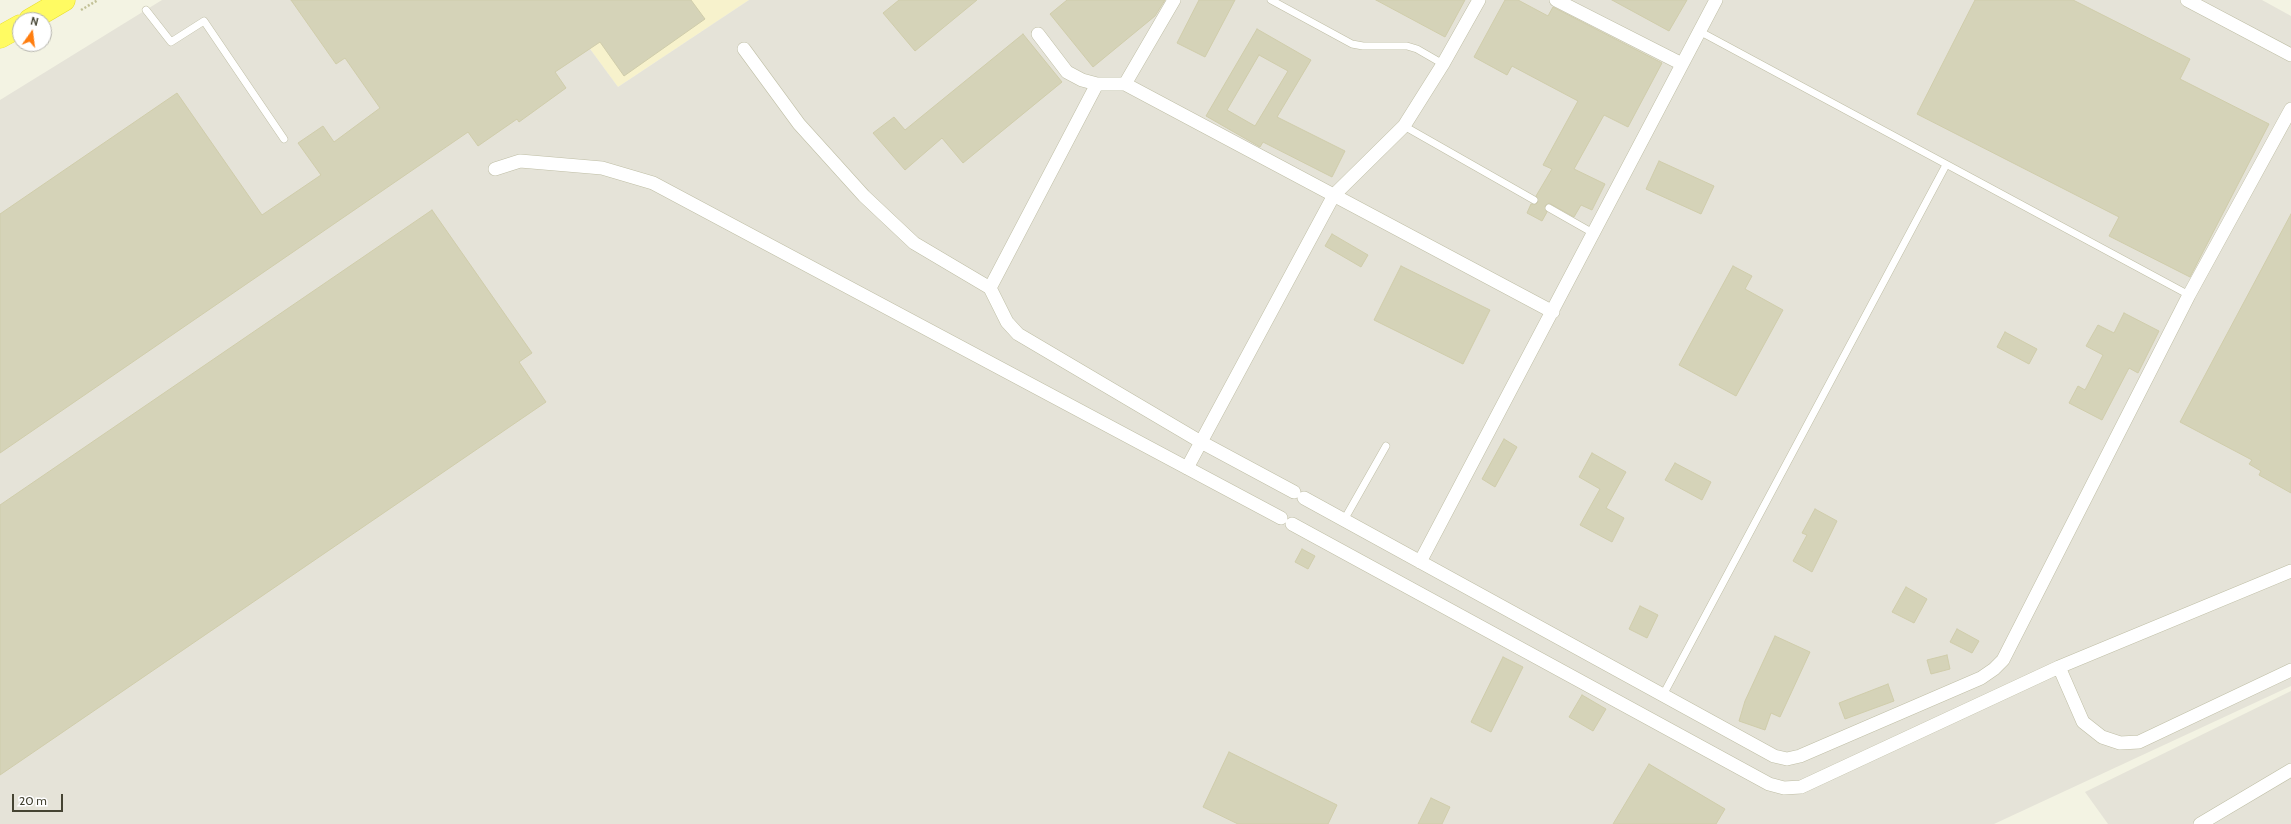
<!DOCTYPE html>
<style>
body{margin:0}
#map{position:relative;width:2291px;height:824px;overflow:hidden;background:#f3f3e3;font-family:Cabin,sans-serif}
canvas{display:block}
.north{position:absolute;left:12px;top:12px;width:40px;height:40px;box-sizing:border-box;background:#fff;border:1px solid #b5b4ad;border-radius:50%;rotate:14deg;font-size:11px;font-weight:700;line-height:16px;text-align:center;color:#454433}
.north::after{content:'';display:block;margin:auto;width:14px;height:18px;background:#ff7d0e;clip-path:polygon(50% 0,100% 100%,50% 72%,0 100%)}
.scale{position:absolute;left:12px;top:794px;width:51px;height:18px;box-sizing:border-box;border:2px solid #454433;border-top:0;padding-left:5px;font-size:12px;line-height:14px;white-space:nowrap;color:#454433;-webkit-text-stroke:3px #fff;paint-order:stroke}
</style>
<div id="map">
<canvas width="2291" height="824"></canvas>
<div class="north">N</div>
<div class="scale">20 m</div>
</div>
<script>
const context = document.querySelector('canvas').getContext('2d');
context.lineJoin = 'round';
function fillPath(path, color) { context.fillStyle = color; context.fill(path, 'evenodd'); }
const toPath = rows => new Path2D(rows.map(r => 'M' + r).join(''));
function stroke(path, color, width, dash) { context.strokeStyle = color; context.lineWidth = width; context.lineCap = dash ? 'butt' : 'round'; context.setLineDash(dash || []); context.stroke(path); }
fillPath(toPath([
 [554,0,749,0,618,87]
]), '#f7f2cc');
fillPath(toPath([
 [162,0,554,0,618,87,749,0,2262,0,2291,16,2291,686,1994,824,0,824,0,100],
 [2291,691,2291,824,2108,824,2085,792]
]), '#e5e3d8');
const building = toPath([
 [291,0,691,0,705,19,624,76,600,42,555,72,566,88,519,122,517,119,478,146,468,132,0,453,0,214,177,93,262,215,321,175,298,143,323,126,334,142,380,108,345,58,336,64,291,0],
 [899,0,977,0,915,51,883,13,899,0],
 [1067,0,1165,0,1155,16,1093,67,1050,14,1067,0],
 [1199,0,1235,0,1205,57,1177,43,1199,0],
 [1376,0,1465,0,1445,37,1376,0],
 [1505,0,1518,0,1548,16,1553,7,1662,63,1628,127,1604,115,1574,169,1605,184,1592,210,1581,205,1574,217,1549,203,1545,206,1547,212,1542,221,1527,213,1531,204,1536,204,1538,202,1536,196,1552,169,1543,165,1578,101,1512,66,1507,75,1474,57,1505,0],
 [1612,0,1687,0,1669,31,1612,0],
 [1975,0,2073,0,2190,59,2180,79,2269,124,2190,277,2109,236,2119,217,1917,114,1975,0],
 [1257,29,1311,60,1277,117,1345,151,1332,177,1263,142,1260,147,1206,116,1257,29],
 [1259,55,1288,71,1255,126,1227,110,1259,55],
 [1023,34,1062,82,963,163,942,138,905,170,873,133,894,117,905,130,1023,34],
 [1659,161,1714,186,1701,214,1646,189,1659,161],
 [432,210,532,353,519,362,546,402,0,775,0,505,432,210],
 [2291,214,2291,493,2259,475,2261,471,2249,464,2252,460,2180,422,2291,214],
 [1332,234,1368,255,1361,267,1325,246,1332,234],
 [1401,266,1490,310,1463,364,1374,320,1401,266],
 [1733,266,1752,276,1745,289,1783,310,1736,396,1679,365,1733,266],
 [2124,313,2159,331,2138,373,2129,368,2102,420,2069,403,2078,386,2085,390,2103,355,2086,346,2098,325,2114,333,2124,313],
 [2005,332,2037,349,2029,364,1997,347,2005,332],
 [1504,439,1517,447,1495,487,1482,479,1504,439],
 [1592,453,1626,472,1606,508,1624,518,1612,542,1580,525,1600,489,1579,477,1592,453],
 [1675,463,1711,482,1702,500,1665,480,1675,463],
 [1815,509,1837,521,1812,572,1793,561,1807,535,1802,533,1815,509],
 [1302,549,1315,556,1308,569,1295,562,1302,549],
 [1906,587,1927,599,1914,623,1892,612,1906,587],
 [1640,606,1658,615,1647,638,1629,629,1640,606],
 [1957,629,1979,641,1972,653,1950,642,1957,629],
 [1775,636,1810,652,1780,717,1771,713,1765,730,1739,721,1745,701,1775,636],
 [1947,655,1950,669,1931,674,1927,660,1947,655],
 [1503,657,1523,667,1491,732,1471,722,1503,657],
 [1888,684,1894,701,1845,719,1839,703,1888,684],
 [1582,695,1606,709,1593,731,1569,717,1582,695],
 [1229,752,1337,805,1328,824,1238,824,1203,807,1229,752],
 [1649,764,1725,809,1716,824,1613,824,1649,764],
 [1431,798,1450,807,1442,824,1418,824,1431,798]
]);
fillPath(building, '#d5d3b8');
stroke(building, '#d0cdab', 1);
const lane = toPath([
 [1271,0,1352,44,1363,46,1407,46,1417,49,1443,64],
 [146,10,171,42,204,21,284,139],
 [1699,31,2189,295],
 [1404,126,1534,200],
 [1549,208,1593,233],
 [1344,520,1386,446],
 [1663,695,1946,165]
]);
const street = toPath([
 [1556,0,1682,64],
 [2187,0,2291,55],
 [1038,34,1067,72,1082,80,1097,84,1125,84,1553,312],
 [744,49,799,124,864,196,914,243,990,288,1007,322,1018,334,1201,442,1294,492],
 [1125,84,1174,0],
 [495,169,520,161,602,168,653,183,1281,518],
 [990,288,1097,84],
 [1187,468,1334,195,1404,126,1443,64,1479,0],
 [1304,498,1774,756,1787,759,1800,756,1981,678,1994,669,2003,660,2189,295,2291,109],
 [1292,524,1769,784,1784,788,1801,787,2059,667,2291,571],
 [1420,562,1716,0],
 [2059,667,2083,722,2102,737,2120,743,2139,742,2291,670],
 [2200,824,2291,770]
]);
const highway = toPath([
 [30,20,64,0],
 [0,37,20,26]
]);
stroke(lane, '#bfbea5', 8);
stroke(street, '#bfbea5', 14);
stroke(highway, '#e7dc29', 23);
stroke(toPath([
 [81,10,98,0]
]), '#c1c096', 2.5, [2, 2]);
stroke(lane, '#fff', 7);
stroke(street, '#fff', 13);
stroke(highway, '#fffb62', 22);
</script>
